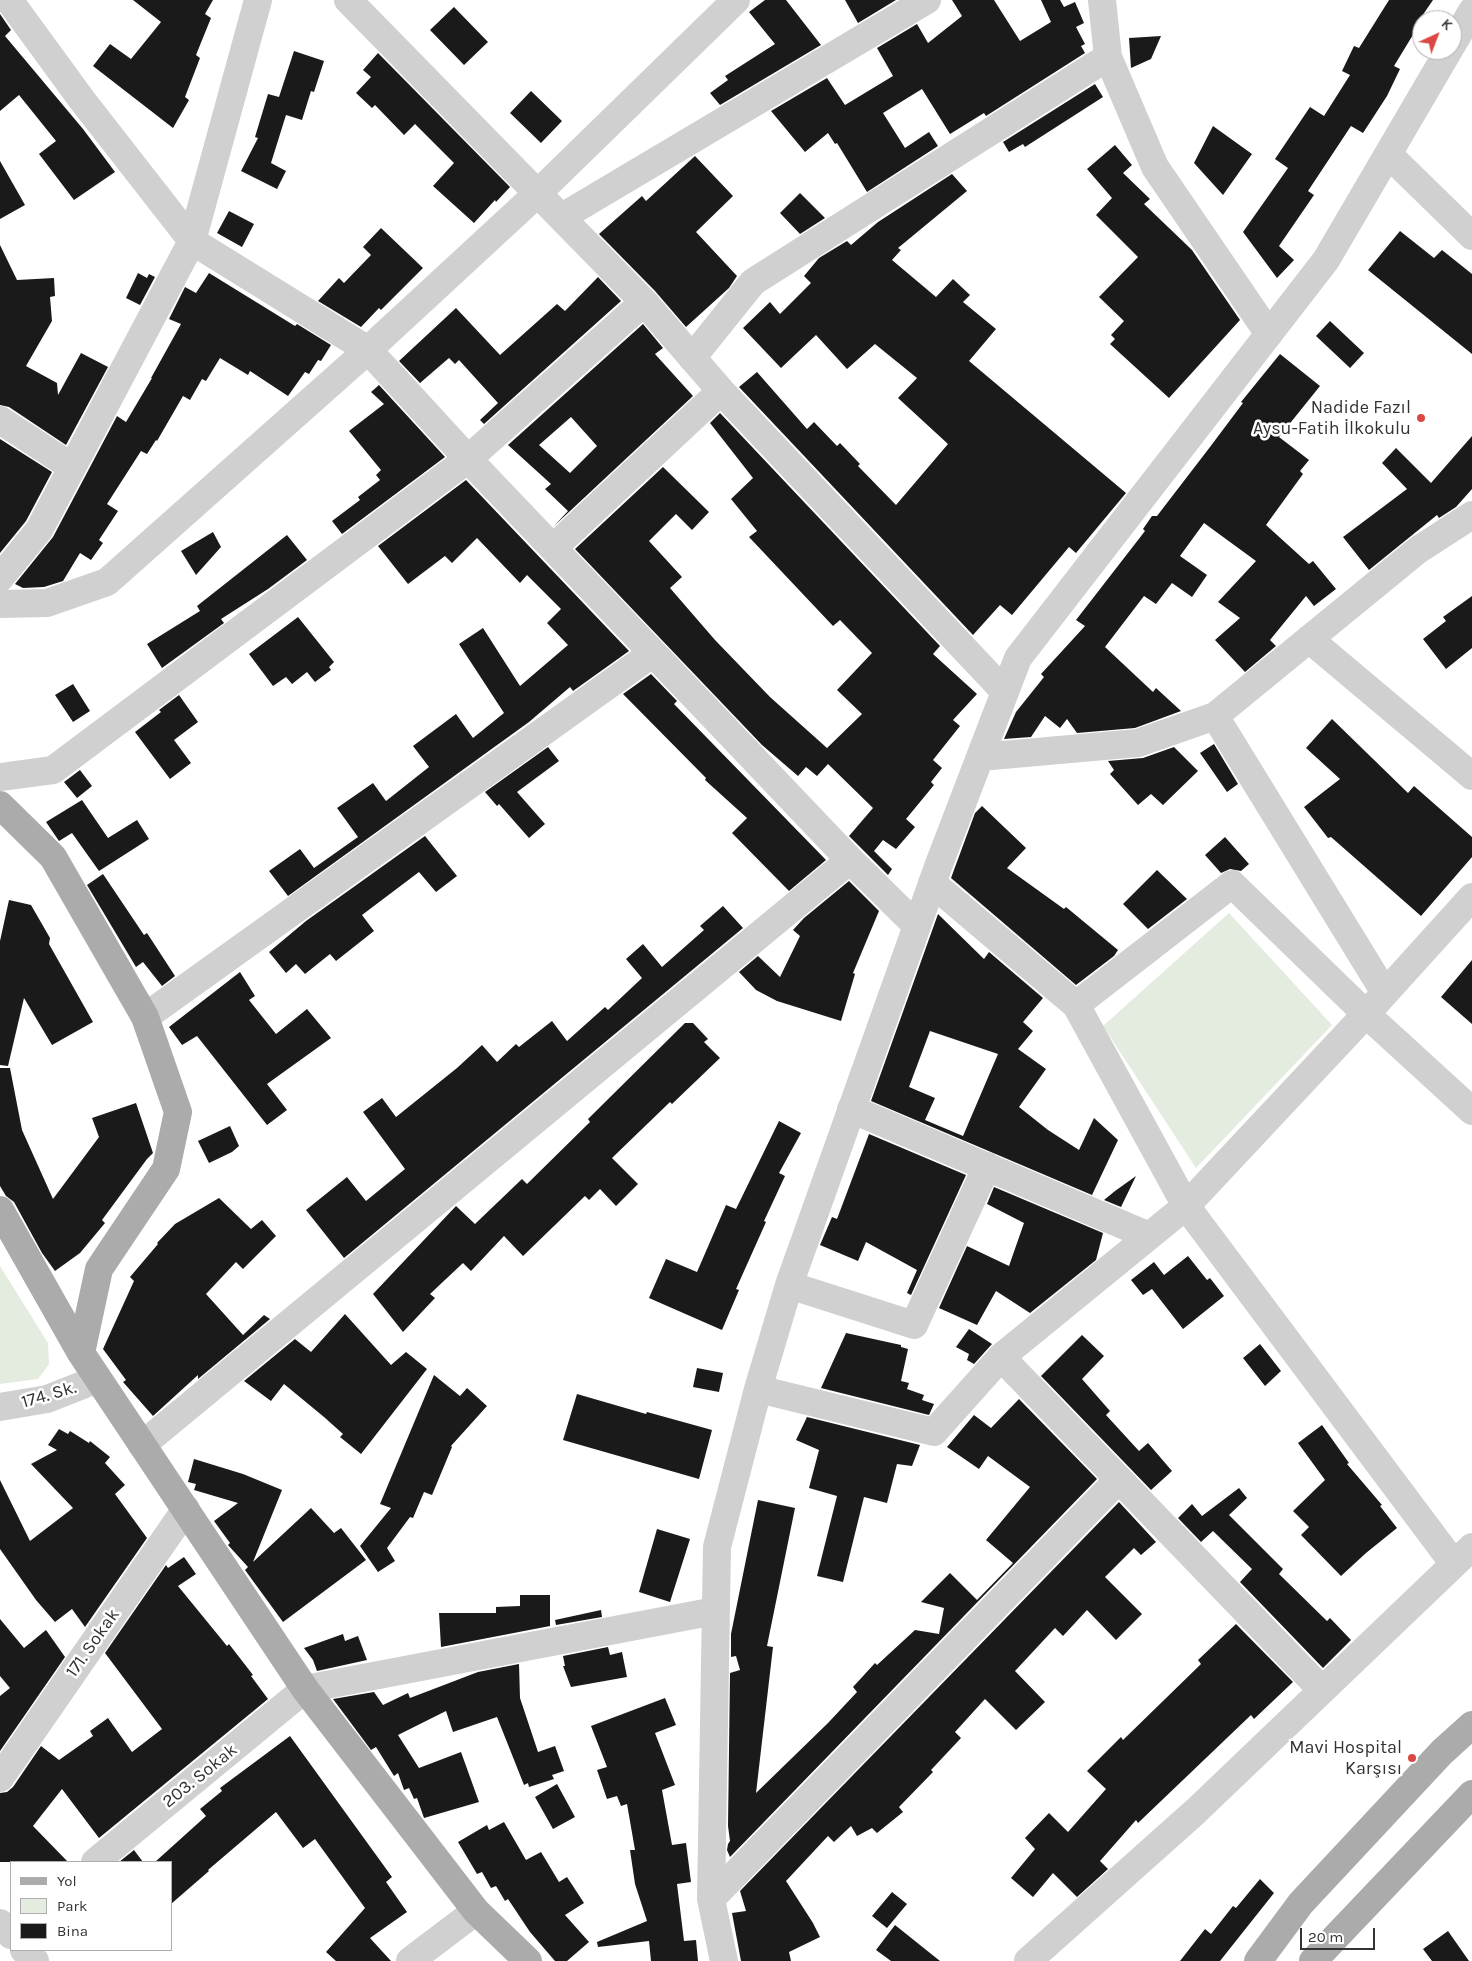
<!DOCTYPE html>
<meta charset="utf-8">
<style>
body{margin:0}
#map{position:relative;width:1472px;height:1961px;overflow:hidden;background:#fff;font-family:Karla,sans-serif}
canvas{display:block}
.legend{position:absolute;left:10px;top:1861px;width:162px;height:90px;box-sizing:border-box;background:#fff;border:1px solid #adadad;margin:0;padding:6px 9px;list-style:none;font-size:15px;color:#333}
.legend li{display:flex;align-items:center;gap:10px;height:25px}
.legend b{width:25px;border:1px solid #adadad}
.north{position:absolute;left:1412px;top:10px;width:50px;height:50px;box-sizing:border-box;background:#fff;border:1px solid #adadad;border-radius:50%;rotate:43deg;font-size:14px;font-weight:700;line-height:20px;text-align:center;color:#333}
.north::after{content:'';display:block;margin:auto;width:18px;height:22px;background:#db4843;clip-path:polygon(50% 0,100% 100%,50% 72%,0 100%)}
.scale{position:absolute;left:1300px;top:1928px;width:75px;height:22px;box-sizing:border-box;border:2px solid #333;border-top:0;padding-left:6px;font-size:15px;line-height:18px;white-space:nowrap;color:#333;-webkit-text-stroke:4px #fff;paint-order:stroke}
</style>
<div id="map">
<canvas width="1472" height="1961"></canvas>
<ul class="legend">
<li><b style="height:6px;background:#ababab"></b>Yol</li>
<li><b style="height:14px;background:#e4ebdf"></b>Park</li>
<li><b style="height:14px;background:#1a1a1a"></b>Bina</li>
</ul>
<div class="north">K</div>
<div class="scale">20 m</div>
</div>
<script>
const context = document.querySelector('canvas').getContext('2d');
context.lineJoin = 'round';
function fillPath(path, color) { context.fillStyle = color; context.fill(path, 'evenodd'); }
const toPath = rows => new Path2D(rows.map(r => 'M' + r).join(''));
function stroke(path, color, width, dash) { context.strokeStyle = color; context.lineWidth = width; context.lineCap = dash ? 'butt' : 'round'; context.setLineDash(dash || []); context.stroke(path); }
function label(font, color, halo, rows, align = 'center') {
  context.font = font + ' Karla,sans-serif'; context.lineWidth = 5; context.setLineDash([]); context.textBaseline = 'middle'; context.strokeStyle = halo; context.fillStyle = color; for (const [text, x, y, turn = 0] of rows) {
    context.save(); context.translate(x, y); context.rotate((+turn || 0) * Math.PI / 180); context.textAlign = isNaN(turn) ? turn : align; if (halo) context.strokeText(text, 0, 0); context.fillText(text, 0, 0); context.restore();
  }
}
fillPath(toPath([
 [1229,913,1332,1025,1196,1168,1103,1026],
 [0,1266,48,1343,49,1364,38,1379,0,1384]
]), '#e4ebdf');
fillPath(toPath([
 [133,0,213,0,205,14,211,18,196,55,200,58,185,97,189,100,173,128,93,66,110,44,131,59,161,22],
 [765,0,786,0,821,45,720,105,710,93,728,80,725,76,775,44,749,12],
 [845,0,896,0,858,23],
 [952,0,994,0,1020,41,1051,22,1041,0,1060,0,1064,7,1075,2,1084,23,1076,27,1085,44,1081,46,1085,53,986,116,984,113,950,134,922,89,883,113,905,148,929,132,938,146,867,192,837,143,835,144,828,133,805,152,771,111,827,78,845,105,893,76,877,48,917,24,928,43,962,16],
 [1389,0,1433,0,1420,19,1422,20,1394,66,1400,69,1387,96,1363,133,1351,126,1308,191,1314,195,1279,246,1294,260,1277,278,1243,232,1288,168,1275,159,1310,107,1324,116,1350,75,1342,71,1354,46,1359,48],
 [454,7,488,42,464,65,430,30],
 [0,14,11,30,5,36,83,129,115,172,74,200,39,154,56,141,19,95,0,111],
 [1161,36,1151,59,1131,68,1129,38],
 [294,51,324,61,314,92,311,91,302,120,286,115,271,163,286,171,277,189,241,171,258,138,255,137,268,94,279,97],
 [378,53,510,187,496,202,495,200,474,223,433,186,454,163,415,124,404,135,375,105,372,108,356,93,371,77,363,70],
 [1095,84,1103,97,1025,147,1023,144,1009,152,1003,142],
 [531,91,562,121,541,143,510,113],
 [1213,126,1252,154,1223,195,1194,163],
 [1115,145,1132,165,1123,173,1150,199,1144,204,1192,250,1240,320,1169,398,1110,344,1115,339,1111,335,1124,321,1099,297,1138,257,1096,215,1112,198,1087,169],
 [695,156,733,196,696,232,737,276,729,288,686,327,655,291,599,234,642,196,646,201],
 [0,161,25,205,0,219],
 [952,174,967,191,898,248,901,250,892,260,936,297,953,279,970,295,963,302,996,329,969,361,1126,493,1076,553,1069,547,1012,615,1000,605,973,635,739,387,757,372,807,429,814,422,837,446,840,443,860,464,858,466,896,505,948,444,898,398,917,378,875,344,847,369,816,335,781,368,743,328,770,302,780,314,811,283,804,276,819,258,847,241,851,245,878,222],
 [800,193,825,218,800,234,780,213],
 [229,211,254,224,242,247,217,233],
 [381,228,423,268,381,310,379,308,361,327,318,301,339,278,344,283,371,255,363,247],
 [1400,231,1434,258,1442,250,1472,274,1472,354,1368,270],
 [0,245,17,280,54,278,55,296,50,297,52,321,26,366,57,383,58,395,81,353,108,367,66,445,9,407,0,405],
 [138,273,147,278,149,274,155,277,140,305,126,298],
 [209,273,295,326,297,324,331,345,321,361,318,360,309,374,305,372,288,396,250,371,248,375,220,358,206,381,202,379,190,400,183,396,157,441,156,440,147,454,141,451,107,504,118,511,99,540,103,543,91,560,80,553,63,581,44,587,23,588,15,584,53,537,117,416,126,422,152,378,151,378,181,324,169,319,185,287,196,293],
 [598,277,621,301,484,424,480,420,498,403,459,360,455,364,449,358,420,383,399,361,456,308,500,355,557,304,565,311],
 [1330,321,1364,353,1350,368,1316,336],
 [643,324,663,348,655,354,693,396,554,526,568,511,545,489,551,484,508,445],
 [571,417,597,446,570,473,539,445],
 [1280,354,1320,386,1279,437,1309,460,1300,471,1303,474,1266,525,1309,564,1313,561,1336,589,1314,606,1306,596,1270,640,1276,646,1245,672,1215,640,1240,618,1218,602,1256,561,1204,523,1180,556,1207,575,1192,597,1172,583,1156,604,1144,596,1105,647,1153,692,1156,688,1181,711,1135,728,1077,733,1067,719,1060,728,1045,716,1031,737,1004,739,1016,712,1044,677,1041,674,1085,626,1076,620,1145,531,1143,529,1152,516,1157,516,1210,447,1243,403,1241,402],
 [379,385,445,457,342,534,332,521,360,500,358,497,380,480,376,475,381,470,349,431,384,404,371,392],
 [720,413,940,646,933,654,977,694,953,720,960,726,933,760,942,768,931,782,934,785,906,819,915,827,896,849,883,840,874,851,892,869,888,875,849,836,873,808,828,764,817,776,806,767,798,776,762,745,575,549,663,467,709,512,692,530,676,514,649,541,682,577,670,588,715,640,770,697,827,748,862,714,837,690,872,653,840,620,833,626,749,537,757,531,731,499,753,478,710,423],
 [1472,436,1472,489,1456,507,1439,518,1437,515,1369,570,1343,537,1407,489,1382,463,1396,448,1431,483],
 [0,439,52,472,26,521,0,553],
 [466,480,629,651,573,691,570,687,529,722,288,896,269,871,300,849,314,868,358,837,337,808,373,783,386,801,429,767,413,746,456,714,473,738,504,713,459,644,483,628,520,686,568,645,547,623,561,609,527,575,520,583,477,538,452,563,445,556,408,584,378,546],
 [213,532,221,547,196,575,181,551],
 [287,535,307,560,268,589,221,619,224,623,162,668,147,644,200,611,197,606],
 [1472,596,1472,648,1446,669,1423,639,1446,621,1443,617],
 [298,617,334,662,329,667,331,670,315,682,307,672,292,684,286,677,273,686,249,654],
 [651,674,677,701,674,704,826,860,789,891,732,833,747,818,705,780,706,778,623,694],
 [73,684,90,711,73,722,55,695],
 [179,695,198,722,174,740,191,763,170,779,135,732,161,712,159,710],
 [1332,719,1408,793,1414,786,1472,837,1472,857,1421,916,1331,837,1328,838,1304,807,1340,779,1306,748],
 [1214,744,1238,784,1227,792,1200,753],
 [548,747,559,761,517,792,545,824,529,838,499,804,497,806,485,792],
 [1174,747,1198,771,1163,805,1151,794,1138,805,1110,774,1114,770,1108,761,1143,758],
 [80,770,92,786,77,798,64,782],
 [82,800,108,838,137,820,149,839,99,871,72,833,59,841,46,822],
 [982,806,1026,848,1007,868,1064,909,1066,907,1118,950,1114,956,1076,985,951,878,975,813],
 [425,836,457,876,436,892,419,872,362,915,374,931,336,961,330,954,305,974,296,964,286,973,269,952,306,921],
 [1225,837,1249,864,1241,871,1230,869,1221,873,1205,855],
 [1157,870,1187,899,1148,929,1123,904],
 [103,874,144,935,147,933,175,976,162,986,143,962,136,967,87,885],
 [849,881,879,911,853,973,855,974,841,1021,777,1001,756,990,739,972,758,956,780,977,800,936,793,930,804,918],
 [9,900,31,905,50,938,49,944,93,1022,52,1045,24,998,8,1066,0,1065,0,941],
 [723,906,743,928,344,1258,306,1210,347,1177,366,1201,405,1169,363,1112,382,1098,396,1117,457,1068,482,1045,497,1062,516,1044,519,1047,552,1021,567,1041,605,1007,608,1010,642,978,626,959,643,944,662,967,704,930,700,926],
 [938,914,984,959,989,952,1043,998,1023,1022,1033,1031,1018,1049,1046,1069,1019,1107,1048,1130,1079,1150,1094,1118,1118,1140,1092,1195,871,1101],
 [930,1031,998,1054,963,1136,925,1120,935,1098,909,1087],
 [1472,960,1472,1024,1441,997],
 [240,972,255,996,249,1000,276,1034,307,1009,331,1038,267,1084,287,1110,267,1125,197,1036,182,1045,169,1027],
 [685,1023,693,1023,708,1039,704,1042,720,1058,672,1104,670,1102,612,1158,638,1184,616,1206,600,1189,589,1200,585,1196,523,1256,504,1236,471,1271,463,1263,430,1294,435,1298,403,1332,373,1294,456,1206,475,1224,522,1179,527,1184,590,1122,588,1119],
 [0,1068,10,1068,22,1130,53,1199,99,1137,92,1118,136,1103,153,1153,147,1159,102,1220,105,1223,80,1253,55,1271,42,1253,14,1202,6,1196,0,1186],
 [779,1121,801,1133,779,1173,785,1176,764,1221,766,1222,736,1289,739,1290,722,1330,649,1298,666,1259,697,1272,726,1205,736,1209],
 [230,1126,239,1146,232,1152,209,1163,198,1141],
 [869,1134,966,1175,911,1295,907,1293,917,1270,866,1242,858,1261,820,1245,832,1217,837,1219],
 [1136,1176,1121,1207,1104,1200,1115,1191],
 [994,1187,1103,1233,1096,1260,1030,1313,996,1291,977,1325,939,1308,967,1246,1009,1266,1024,1223,987,1204],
 [219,1198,251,1229,262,1220,276,1236,243,1269,236,1262,206,1294,243,1335,264,1315,270,1319,198,1379,198,1375,153,1416,123,1382,126,1380,103,1349,134,1281,130,1277,158,1244,157,1243,175,1224],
 [1188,1256,1207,1280,1210,1278,1224,1296,1183,1329,1152,1289,1143,1295,1131,1280,1154,1262,1164,1275],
 [345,1314,391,1365,406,1352,427,1369,361,1454,340,1437,343,1434,324,1417,284,1384,271,1401,244,1381,295,1339,311,1352],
 [969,1329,992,1344,974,1364,967,1360,969,1354,956,1347],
 [846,1333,901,1345,901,1347,908,1349,901,1381,909,1383,907,1389,924,1395,922,1400,934,1404,929,1415,821,1388],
 [1082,1335,1104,1356,1082,1379,1110,1411,1106,1415,1139,1451,1148,1443,1172,1471,1151,1490,1041,1376],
 [1260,1344,1281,1371,1265,1386,1243,1358],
 [697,1368,723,1373,719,1392,693,1387],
 [434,1375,460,1396,467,1388,487,1406,451,1446,452,1447,432,1495,424,1492,413,1518,410,1517,387,1548,395,1561,378,1572,360,1546,391,1508,380,1504],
 [577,1394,646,1414,647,1412,712,1430,699,1479,563,1440],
 [1019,1399,1097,1479,730,1857,727,1850,728,1844,730,1841,728,1826,730,1673,740,1670,736,1656,731,1657,731,1634,758,1500,795,1508,767,1646,773,1647,756,1793,828,1723,857,1692,853,1687,875,1663,877,1665,915,1630,939,1634,944,1608,921,1602,950,1573,977,1600,1013,1563,986,1540,1030,1487,988,1456,979,1469,947,1447,974,1415,991,1428],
 [807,1417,920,1445,912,1466,897,1464,887,1503,864,1497,843,1582,817,1576,837,1496,809,1488,819,1450,796,1440],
 [1322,1425,1349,1463,1347,1464,1382,1505,1380,1506,1397,1528,1366,1553,1341,1576,1301,1535,1309,1527,1293,1511,1325,1480,1298,1443],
 [59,1429,68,1434,70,1431,89,1443,90,1441,110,1457,105,1463,125,1485,115,1494,147,1538,85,1627,72,1609,55,1622,36,1600,0,1549,0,1480,30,1541,73,1508,31,1464,57,1450,48,1445],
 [194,1459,243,1474,282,1490,253,1562,311,1508,334,1533,341,1528,366,1560,283,1622,245,1570,248,1567,228,1545,230,1543,214,1521,238,1503,194,1490,196,1484,188,1482],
 [1239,1488,1247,1498,1229,1515,1283,1569,1279,1574,1327,1621,1330,1618,1351,1640,1323,1668,1240,1582,1252,1569,1213,1531,1201,1542,1178,1518,1192,1504,1202,1516],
 [1119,1502,1156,1542,1141,1555,1134,1548,1105,1577,1142,1614,1116,1640,1087,1610,1063,1636,1055,1628,1015,1671,1045,1702,1016,1730,985,1699,955,1732,961,1738,931,1770,933,1772,899,1807,903,1812,877,1833,872,1828,857,1836,851,1826,834,1842,828,1836,786,1881,813,1923,820,1937,789,1952,791,1961,741,1961,732,1913,746,1911,740,1891],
 [657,1529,690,1539,670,1602,639,1592],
 [184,1557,196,1574,178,1586,227,1646,229,1644,253,1675,251,1676,268,1699,99,1838,62,1789,33,1826,68,1862,0,1862,0,1793,7,1792,13,1787,41,1746,59,1760,93,1736,90,1731,108,1718,132,1752,162,1729,105,1653,166,1565,168,1568],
 [520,1595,550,1595,550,1626,441,1647,439,1613,496,1613,496,1607,520,1606],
 [601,1610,602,1617,556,1625,555,1620],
 [0,1619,24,1648,46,1630,65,1657,0,1751,0,1696,10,1688,0,1676],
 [1236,1624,1293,1682,1254,1719,1251,1715,1138,1823,1136,1820,1100,1861,1108,1869,1077,1897,1053,1873,1033,1897,1011,1878,1035,1849,1025,1838,1049,1813,1068,1832,1106,1789,1087,1771,1121,1737,1123,1740,1201,1664,1198,1660],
 [343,1634,345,1641,358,1636,367,1660,317,1671,313,1660,304,1648],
 [608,1647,610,1655,622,1652,627,1677,571,1687,563,1666,565,1666,563,1656],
 [519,1664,520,1698,538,1752,555,1746,564,1771,552,1775,554,1779,529,1787,528,1783,524,1785,497,1717,453,1732,446,1711,398,1735,419,1768,461,1752,479,1802,424,1818,417,1798,414,1799,409,1788,404,1790,398,1773,394,1776,376,1747,371,1750,333,1699,374,1692,383,1705,408,1693,410,1698,478,1672],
 [665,1698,676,1725,655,1733,675,1785,662,1790,672,1845,686,1843,691,1882,677,1884,684,1941,696,1940,698,1961,651,1961,649,1941,598,1947,597,1942,647,1921,635,1884,630,1850,635,1850,627,1804,621,1806,617,1796,607,1799,597,1770,607,1767,591,1726],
 [290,1736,392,1877,386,1882,407,1912,370,1938,391,1961,336,1961,326,1952,365,1908,315,1839,303,1848,276,1812,208,1870,209,1871,171,1904,171,1862,155,1862,206,1816,200,1809,222,1791,220,1788],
 [557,1784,575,1817,553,1829,535,1797],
 [504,1822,526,1860,541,1852,559,1882,567,1877,584,1903,565,1915,589,1942,567,1961,555,1961,530,1932,508,1899,505,1901,496,1886,491,1888,482,1872,477,1874,458,1842,487,1825,489,1830],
 [134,1850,143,1862,119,1862],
 [1260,1879,1274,1893,1220,1961,1180,1961,1205,1929,1211,1934,1233,1906,1236,1908],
 [892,1892,907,1904,887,1928,872,1916],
 [895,1925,940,1961,891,1961,876,1950],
 [1448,1931,1469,1961,1432,1961,1423,1949]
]), '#1a1a1a');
stroke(toPath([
 [9,0,82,100,192,241,368,350,468,459,653,653,850,860,917,926],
 [348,0,644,302,721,391,1005,692],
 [1102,0,1108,57,1155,167,1269,334],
 [1452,45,1472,11],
 [1388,154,1472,236],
 [562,217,927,0],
 [692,358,753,282,1108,57],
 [0,420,72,467],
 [553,548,721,391],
 [0,578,39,530,192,241,258,0],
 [0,604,47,603,107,582,368,350,538,193,736,0],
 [1309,639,1472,776],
 [1215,716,1385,993],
 [980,757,1138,743,1215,716,1418,550,1472,515],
 [0,777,53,770,468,459,644,302],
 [932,883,1076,1005],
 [145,1017,653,653],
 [851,1109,1149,1236],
 [789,1285,914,1325,987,1166],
 [1001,1357,1322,1690],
 [758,1389,934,1432,1001,1357,1186,1206,1366,1014,1472,897],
 [0,1407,47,1399,98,1379],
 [142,1445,850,860],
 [1454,1564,1186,1206,1076,1005,1232,884,1366,1014,1472,1111],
 [0,1778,186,1509],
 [95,1862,305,1689,715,1611],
 [711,1899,1119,1479],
 [0,1923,11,1935],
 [24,1950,35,1961],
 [410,1961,476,1911],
 [724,1961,711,1899,717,1547,758,1389,789,1285,939,864,1018,658,1326,260,1449,50],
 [1028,1961,1196,1811,1472,1547]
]), '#d0d0d0', 28);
stroke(toPath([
 [0,805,53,857,145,1017,178,1112,166,1169,99,1269,81,1353],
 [0,1210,81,1353,305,1689,476,1911,528,1961],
 [1258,1961,1301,1903,1442,1752,1472,1725],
 [1313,1961,1472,1794]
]), '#ababab', 28);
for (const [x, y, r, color] of [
 [1421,418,5,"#db4843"],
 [1412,1758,5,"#db4843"]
]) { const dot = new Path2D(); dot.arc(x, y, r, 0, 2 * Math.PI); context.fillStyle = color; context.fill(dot); stroke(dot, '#fff', 2); }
label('18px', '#333', '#fff', [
 ["Nadide Fazıl",1411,408],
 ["Aysu-Fatih İlkokulu",1411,429],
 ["Mavi Hospital",1402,1748],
 ["Karşısı",1402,1769]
], 'right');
label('18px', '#333', '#fff', [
 ["174. Sk.",49,1395,-16],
 ["171. Sokak",93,1643,-55],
 ["203. Sokak",200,1776,-39]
]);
</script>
